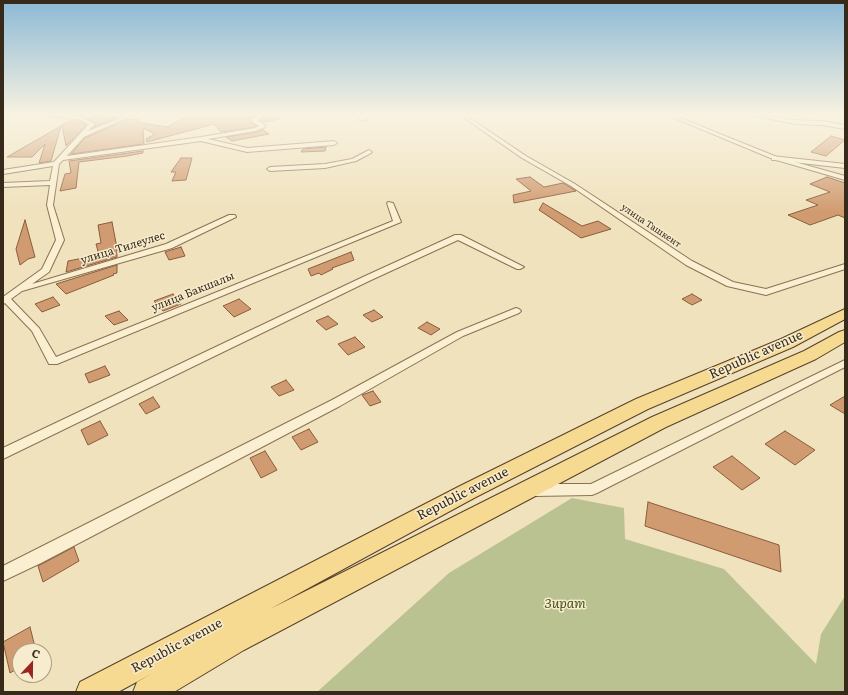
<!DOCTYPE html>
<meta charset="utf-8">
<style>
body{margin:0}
#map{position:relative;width:848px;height:695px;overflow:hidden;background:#f0e2bd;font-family:Literata,serif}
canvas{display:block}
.frame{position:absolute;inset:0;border:4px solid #372a1b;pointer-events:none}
.north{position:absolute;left:12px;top:643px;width:40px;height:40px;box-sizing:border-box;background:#f7eccd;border:1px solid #aa9e86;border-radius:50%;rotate:22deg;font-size:11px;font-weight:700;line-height:16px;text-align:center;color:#372a1b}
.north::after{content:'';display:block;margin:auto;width:14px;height:18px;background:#9b2522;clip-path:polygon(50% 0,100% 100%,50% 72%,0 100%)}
</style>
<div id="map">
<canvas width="848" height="695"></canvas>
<div class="frame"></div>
<div class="north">С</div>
</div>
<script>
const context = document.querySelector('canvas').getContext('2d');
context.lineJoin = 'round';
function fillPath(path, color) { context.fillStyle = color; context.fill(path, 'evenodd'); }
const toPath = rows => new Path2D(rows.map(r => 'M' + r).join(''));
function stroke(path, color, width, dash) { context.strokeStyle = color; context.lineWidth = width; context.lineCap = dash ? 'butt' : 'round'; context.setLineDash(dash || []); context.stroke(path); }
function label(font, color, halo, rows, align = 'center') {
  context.font = font + ' Literata,serif'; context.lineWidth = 3; context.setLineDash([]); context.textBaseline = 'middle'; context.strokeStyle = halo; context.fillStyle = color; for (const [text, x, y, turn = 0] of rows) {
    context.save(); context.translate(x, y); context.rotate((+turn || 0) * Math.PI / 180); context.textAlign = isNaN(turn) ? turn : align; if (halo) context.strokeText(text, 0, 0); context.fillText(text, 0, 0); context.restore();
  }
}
fillPath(toPath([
 [572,498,624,508,625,539,724,569,816,664,821,634,845,596,845,692,317,692,449,573]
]), '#bbc291');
const building = toPath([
 [97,115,118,117,94,127,96,123,88,119,97,115],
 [189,115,258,115,252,117,250,120,250,122,256,126,255,127,221,132,214,124,147,142,146,139,155,134,143,128,144,144,71,154,85,138,129,119,140,120,136,122,167,127,189,115],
 [267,115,279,115,279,119,264,122,260,120,267,115],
 [71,120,78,120,86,125,66,146,62,125,71,120],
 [61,126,51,161,39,163,45,144,32,157,7,157,61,126],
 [263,130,269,134,232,141,226,137,256,132,263,130],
 [831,136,845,140,826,156,811,152,831,136],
 [326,147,325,151,301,152,303,149,326,147],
 [143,151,143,153,127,156,79,162,76,188,60,191,65,174,71,173,69,161,143,151],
 [181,158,192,158,186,180,172,181,176,172,171,172,181,158],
 [530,177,544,187,563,183,576,191,514,203,513,195,531,191,516,179,530,177],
 [827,177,845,183,845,218,838,215,810,225,788,215,818,205,806,200,830,192,810,184,827,177],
 [543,203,582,226,598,221,611,229,581,238,539,210,543,203],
 [25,220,35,257,28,259,20,265,16,249,25,220],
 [112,222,117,248,117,257,66,272,68,261,99,255,96,244,101,243,98,225,112,222],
 [181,247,185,256,169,260,165,252,181,247],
 [351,252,354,260,332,268,333,269,321,275,319,273,311,276,308,269,351,252],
 [117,265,117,273,113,274,114,275,66,294,56,284,117,265],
 [173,294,181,304,163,311,154,301,173,294],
 [692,294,702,300,692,305,682,299,692,294],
 [53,297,60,305,42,312,35,304,53,297],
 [239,299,251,309,234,317,223,306,239,299],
 [374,310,383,317,372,322,363,315,374,310],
 [119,311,128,320,114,325,105,316,119,311],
 [328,316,338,324,326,330,316,321,328,316],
 [427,322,440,329,431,335,418,328,427,322],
 [355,337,365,347,348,355,338,344,355,337],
 [105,366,110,375,89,383,85,374,105,366],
 [286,380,294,390,279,396,271,387,286,380],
 [373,391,381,402,370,406,362,395,373,391],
 [845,396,845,414,830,405,845,396],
 [153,397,160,407,146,414,139,404,153,397],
 [100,421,108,435,88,445,81,430,100,421],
 [309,429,318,442,301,450,292,437,309,429],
 [785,431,815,450,795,465,765,444,785,431],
 [265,451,277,470,261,478,250,458,265,451],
 [732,456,760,478,742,490,713,467,732,456],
 [648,502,779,545,781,572,645,526,648,502],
 [74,547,79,561,43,582,38,566,74,547],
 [30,627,36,651,20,651,20,667,10,673,3,642,30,627]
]);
fillPath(building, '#d19b71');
stroke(building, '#895c3a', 1);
const minor = toPath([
 [43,115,81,117,95,124,88,131,128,115,133,115,84,137,67,156,201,137,255,128,259,126,251,121,253,118,261,115,266,115,257,120,265,125,265,127,256,131,208,139,247,148,334,141,337,143,334,145,247,152,201,141,63,160,59,164,53,205,64,240,49,272,32,284,166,244,229,215,235,215,236,217,172,248,22,291,11,299,39,328,56,357,393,221,387,203,388,202,393,203,401,222,57,364,49,364,32,331,5,303,3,304,3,297,42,269,56,240,47,205,50,185,3,187,3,183,50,181,53,166,3,174,3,170,54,162,89,124,78,119,45,116,43,115],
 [355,115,360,115,367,120,362,121,355,115],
 [460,115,465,115,526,156,575,184,692,261,733,282,766,289,845,264,845,269,766,295,727,286,686,265,571,186,522,158,460,115],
 [667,115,673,115,777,157,845,176,845,180,773,159,667,115],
 [753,115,762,115,795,120,822,121,845,125,845,129,822,125,795,124,755,116,753,115],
 [369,150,372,152,371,153,356,161,325,168,270,171,267,169,270,167,325,164,352,159,369,150],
 [455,235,461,235,524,267,520,269,517,269,458,240,369,281,3,459,3,448,363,277,455,235],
 [516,308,519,309,521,311,519,313,463,336,340,406,41,563,3,581,3,566,332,400,457,332,516,308],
 [845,360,845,367,597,493,592,495,535,496,530,494,528,490,530,486,535,484,591,484,845,360]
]);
const tertiary = toPath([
 [772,156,845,164,845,168,775,160,772,160,772,156]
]);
const primary = toPath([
 [845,309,845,319,793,347,648,409,474,498,270,609,652,417,804,351,839,332,845,330,845,342,816,359,666,427,244,650,174,692,133,692,137,682,153,673,118,692,76,692,80,682,460,486,636,399,781,339,845,309]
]);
stroke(minor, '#897255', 2);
stroke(tertiary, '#897255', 2);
stroke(primary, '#56402a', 2);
fillPath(minor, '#fbefd1');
fillPath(tertiary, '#fbefd1');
fillPath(primary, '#f7da92');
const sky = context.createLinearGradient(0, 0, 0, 212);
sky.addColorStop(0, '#8bb9d5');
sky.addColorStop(0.54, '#f8f2e1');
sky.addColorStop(1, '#f8f2e100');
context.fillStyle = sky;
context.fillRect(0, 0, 848, 212);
label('9px', '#372a1b', '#f7eccd', [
 ["улица Ташкент",651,226,34]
]);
label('11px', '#372a1b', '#f7eccd', [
 ["улица Тилеулес",123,248,-17],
 ["улица Бакшалы",193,292,-22]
]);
label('13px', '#372a1b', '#f7eccd', [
 ["Republic avenue",756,355,-24],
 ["Republic avenue",463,494,-27],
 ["Republic avenue",177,646,-28]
]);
label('italic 13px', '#465520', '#f7eccd', [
 ["Зират",565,604]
]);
</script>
